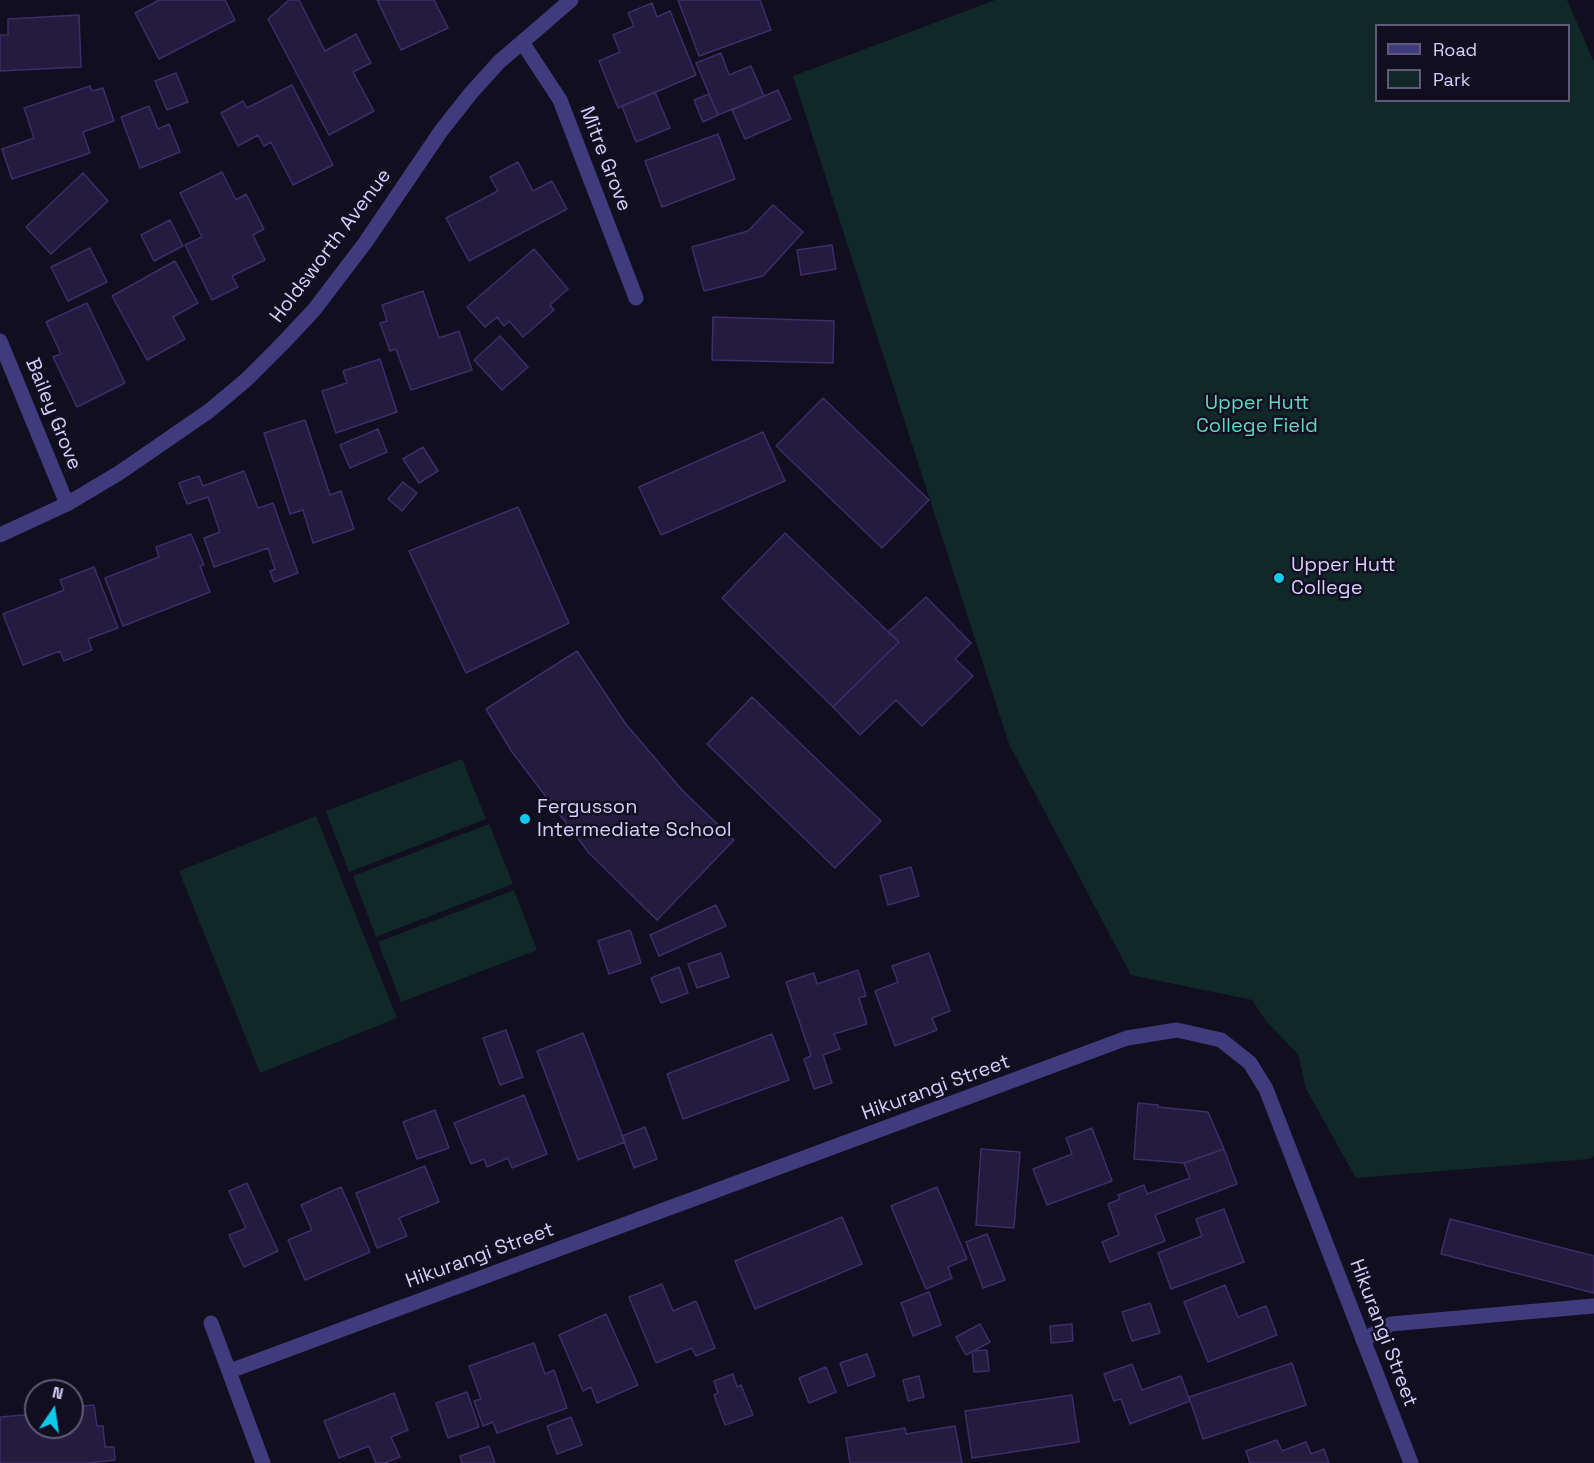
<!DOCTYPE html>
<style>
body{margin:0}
#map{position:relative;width:1594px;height:1463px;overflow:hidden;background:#110e1f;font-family:"Space Grotesk",sans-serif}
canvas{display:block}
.legend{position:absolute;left:1375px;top:24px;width:195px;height:78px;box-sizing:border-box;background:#110e1f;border:2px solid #605b78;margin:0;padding:8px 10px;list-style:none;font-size:18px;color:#d6cefd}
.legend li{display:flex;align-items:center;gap:12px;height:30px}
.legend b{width:30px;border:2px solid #605b78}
.north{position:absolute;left:24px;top:1379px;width:60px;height:60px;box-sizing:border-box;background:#110e1f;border:2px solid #605b78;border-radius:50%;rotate:13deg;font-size:16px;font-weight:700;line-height:24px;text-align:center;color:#d6cefd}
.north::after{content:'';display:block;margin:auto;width:21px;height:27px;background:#0bcaeb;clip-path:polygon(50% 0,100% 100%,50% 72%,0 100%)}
</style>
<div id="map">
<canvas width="1594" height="1463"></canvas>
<ul class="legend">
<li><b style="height:8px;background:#403b7c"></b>Road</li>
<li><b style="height:16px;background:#112829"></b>Park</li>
</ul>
<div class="north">N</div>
</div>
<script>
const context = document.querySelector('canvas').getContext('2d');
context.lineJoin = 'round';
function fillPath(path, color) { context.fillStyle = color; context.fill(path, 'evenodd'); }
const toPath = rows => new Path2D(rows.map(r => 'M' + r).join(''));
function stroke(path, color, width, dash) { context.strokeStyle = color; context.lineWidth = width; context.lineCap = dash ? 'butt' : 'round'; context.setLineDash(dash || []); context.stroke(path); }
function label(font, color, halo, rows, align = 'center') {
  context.font = font + ' "Space Grotesk",sans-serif'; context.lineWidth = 5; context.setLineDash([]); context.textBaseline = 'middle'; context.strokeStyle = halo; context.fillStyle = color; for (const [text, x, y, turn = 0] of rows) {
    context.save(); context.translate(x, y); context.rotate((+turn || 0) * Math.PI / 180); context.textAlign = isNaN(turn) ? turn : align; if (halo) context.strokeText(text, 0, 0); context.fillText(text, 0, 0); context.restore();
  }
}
fillPath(toPath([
 [995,0,1567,0,1594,62,1594,1156,1589,1159,1356,1178,1306,1089,1298,1054,1266,1021,1252,1000,1131,975,1009,744,793,76],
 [1376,26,1568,26,1568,100,1376,100],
 [462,759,486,819,349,872,326,811],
 [316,816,397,1018,260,1073,179,871],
 [489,824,513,884,376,937,353,876],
 [514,890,537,950,401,1002,378,942]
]), '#112829');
const building = toPath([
 [159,0,225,0,235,20,159,59,135,13,159,0],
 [289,0,299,0,325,51,356,34,371,63,353,72,374,111,329,135,268,19,289,0],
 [377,0,434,0,448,28,401,50,377,0],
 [678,0,760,0,771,30,699,56,678,0],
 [652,3,657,17,670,11,696,75,618,108,599,61,620,52,613,35,634,26,628,13,652,3],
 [79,15,81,67,0,71,0,35,8,35,8,19,79,15],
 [721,53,729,75,751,66,764,96,718,115,696,63,721,53],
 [176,73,188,102,167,110,155,81,176,73],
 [292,85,333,165,293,185,271,142,264,146,258,135,238,146,221,113,243,101,247,108,292,85],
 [90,86,92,91,103,88,114,121,83,132,90,153,12,179,2,149,34,138,24,108,90,86],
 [778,90,791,119,745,139,732,110,778,90],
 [655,92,670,128,636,142,622,106,655,92],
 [709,94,718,115,703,122,694,100,709,94],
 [149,106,158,129,169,124,180,152,140,168,121,117,149,106],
 [718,134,735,179,662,207,645,161,718,134],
 [518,162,533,191,552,181,567,209,469,261,446,218,498,191,490,177,518,162],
 [222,172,236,200,246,194,264,229,253,235,265,260,232,276,238,287,212,300,185,245,202,237,180,193,222,172],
 [83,173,108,201,51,254,26,227,83,173],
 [773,205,803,232,763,276,704,291,692,247,748,231,773,205],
 [170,220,183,246,154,261,141,235,170,220],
 [832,245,836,269,801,275,797,250,832,245],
 [90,248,107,282,68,301,51,267,90,248],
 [534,249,568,289,550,305,554,310,523,337,509,321,504,326,497,317,485,327,467,307,534,249],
 [175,261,198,303,173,317,185,339,147,360,112,296,175,261],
 [423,291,439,338,459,331,472,370,411,390,396,349,390,351,380,323,387,321,382,305,423,291],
 [87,303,125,383,77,407,53,357,61,354,46,322,87,303],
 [713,317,834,321,833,363,712,360,713,317],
 [500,336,528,367,502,390,474,360,500,336],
 [380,359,397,412,336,433,322,391,347,383,343,371,380,359],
 [823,398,929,500,882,548,776,446,823,398],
 [305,420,330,495,341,491,354,529,313,543,303,510,290,514,264,433,305,420],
 [378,429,387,452,350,468,340,445,378,429],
 [763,432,785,481,661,535,639,487,763,432],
 [423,447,438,471,419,483,403,459,423,447],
 [244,471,258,508,273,503,298,573,274,582,270,571,275,569,268,548,214,567,204,538,220,532,208,497,187,504,179,483,199,476,203,486,244,471],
 [403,482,417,493,402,511,388,499,403,482],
 [518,507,569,623,466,673,409,551,518,507],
 [785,533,899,642,833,707,722,598,785,533],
 [191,534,204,565,200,566,210,592,123,626,105,578,159,557,156,547,191,534],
 [94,567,118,628,88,639,92,650,64,661,60,651,23,665,3,614,64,590,60,580,94,567],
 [926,597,971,643,955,659,973,676,922,726,896,700,860,735,833,707,899,642,888,632,926,597],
 [577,651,625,723,682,790,734,840,657,920,589,853,512,752,486,709,577,651],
 [752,697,881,821,835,868,707,744,752,697],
 [911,867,919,896,888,905,880,876,911,867],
 [716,905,726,926,659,956,650,935,716,905],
 [630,930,641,963,609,974,598,941,630,930],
 [721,953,729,977,697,988,688,964,721,953],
 [929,953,950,1011,932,1018,937,1030,895,1046,875,991,898,982,892,966,929,953],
 [679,967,688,993,661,1003,651,978,679,967],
 [858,970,866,996,859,998,867,1024,834,1034,840,1049,823,1055,832,1083,814,1089,804,1059,811,1056,786,982,814,973,817,984,858,970],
 [506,1030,523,1077,500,1085,483,1038,506,1030],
 [583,1033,625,1142,578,1160,537,1051,583,1033],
 [772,1034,789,1080,683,1119,667,1074,772,1034],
 [524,1095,547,1154,512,1168,508,1158,487,1167,484,1159,471,1164,454,1123,524,1095],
 [1138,1103,1158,1105,1158,1107,1208,1112,1224,1149,1184,1163,1134,1159,1138,1103],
 [435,1110,449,1148,417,1159,403,1122,435,1110],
 [645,1127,657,1159,634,1168,622,1136,645,1127],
 [1092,1128,1112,1181,1047,1205,1033,1169,1072,1154,1066,1138,1092,1128],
 [981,1149,1020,1152,1014,1228,976,1225,981,1149],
 [1224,1149,1237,1184,1155,1215,1165,1241,1110,1262,1102,1242,1119,1235,1108,1204,1120,1199,1118,1195,1144,1185,1147,1194,1190,1178,1184,1163,1224,1149],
 [425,1166,439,1202,399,1218,407,1236,377,1248,356,1193,425,1166],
 [247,1183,278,1251,244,1267,229,1235,246,1228,229,1191,247,1183],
 [341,1187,370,1252,305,1280,288,1240,312,1230,301,1205,341,1187],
 [937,1187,967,1259,948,1267,952,1278,926,1289,891,1206,937,1187],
 [1224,1209,1244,1262,1171,1289,1158,1253,1202,1236,1196,1219,1224,1209],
 [842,1217,862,1264,755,1309,735,1261,842,1217],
 [1450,1219,1594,1256,1594,1293,1441,1254,1450,1219],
 [987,1234,1005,1280,983,1288,966,1242,987,1234],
 [662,1284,673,1311,696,1301,715,1348,696,1356,692,1348,656,1363,629,1297,662,1284],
 [1225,1285,1238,1317,1266,1306,1277,1335,1208,1362,1184,1302,1225,1285],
 [929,1292,941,1325,913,1336,901,1303,929,1292],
 [1150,1303,1160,1333,1132,1341,1122,1312,1150,1303],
 [606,1314,638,1385,597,1403,591,1387,583,1391,559,1335,606,1314],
 [980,1324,990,1342,966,1355,956,1337,980,1324],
 [1072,1324,1073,1341,1051,1343,1050,1326,1072,1324],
 [534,1343,545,1374,554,1370,567,1408,497,1433,493,1422,483,1426,474,1401,481,1399,469,1366,534,1343],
 [987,1350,989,1371,974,1372,972,1351,987,1350],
 [867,1354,875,1376,848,1386,840,1363,867,1354],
 [1292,1363,1306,1405,1203,1439,1189,1397,1292,1363],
 [1132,1364,1142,1390,1181,1376,1190,1401,1130,1424,1121,1399,1114,1401,1104,1374,1132,1364],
 [826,1367,836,1392,809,1403,799,1378,826,1367],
 [733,1374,737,1387,741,1385,753,1415,725,1425,714,1395,718,1393,714,1381,733,1374],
 [919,1376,924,1397,908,1401,903,1380,919,1376],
 [467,1392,479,1427,448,1438,436,1403,467,1392],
 [394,1393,408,1430,391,1437,400,1457,385,1463,376,1463,369,1446,339,1458,324,1421,394,1393],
 [1072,1395,1079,1442,972,1458,965,1411,1072,1395],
 [94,1405,97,1426,103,1426,105,1447,114,1447,115,1460,89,1463,0,1463,0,1417,36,1414,36,1427,72,1427,72,1407,94,1405],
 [571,1417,582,1445,557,1454,547,1426,571,1417],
 [955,1426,962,1463,850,1463,846,1438,905,1428,906,1434,955,1426],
 [1277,1440,1282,1451,1306,1442,1311,1454,1324,1449,1329,1463,1250,1463,1246,1451,1277,1440],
 [489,1446,495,1463,462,1463,460,1456,489,1446]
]);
fillPath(building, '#241b3f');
stroke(building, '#3d2e6a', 1.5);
stroke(toPath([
 [1363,1340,1391,1324,1594,1306]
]), '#403b7c', 15);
stroke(toPath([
 [522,42,560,100,636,298],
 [0,341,67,504],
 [0,535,67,504,119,473,209,411,246,380,282,344,314,310,365,243,441,131,471,93,499,62,571,0],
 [211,1323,263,1463],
 [230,1371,1127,1038,1177,1030,1221,1040,1250,1063,1266,1089,1411,1463]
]), '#403b7c', 15);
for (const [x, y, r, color] of [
 [1279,578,6,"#0bcaeb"],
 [525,819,6,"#0bcaeb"]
]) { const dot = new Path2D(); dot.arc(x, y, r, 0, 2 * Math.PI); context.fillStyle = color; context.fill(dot); stroke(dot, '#110e1f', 2); }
label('20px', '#d6cefd', '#110e1f', [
 ["Mitre Grove",605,159,69],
 ["Holdsworth Avenue",331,246,-53],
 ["Bailey Grove",53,414,68],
 ["Hikurangi Street",936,1088,-20],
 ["Hikurangi Street",480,1256,-20],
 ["Hikurangi Street",1383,1333,69]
]);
label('20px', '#5ed8c0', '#110e1f', [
 ["Upper Hutt",1257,404],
 ["College Field",1257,427]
]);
label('20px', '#d6cefd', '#110e1f', [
 ["Upper Hutt",1291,566],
 ["College",1291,589],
 ["Fergusson",537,808],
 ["Intermediate School",537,831]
], 'left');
</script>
